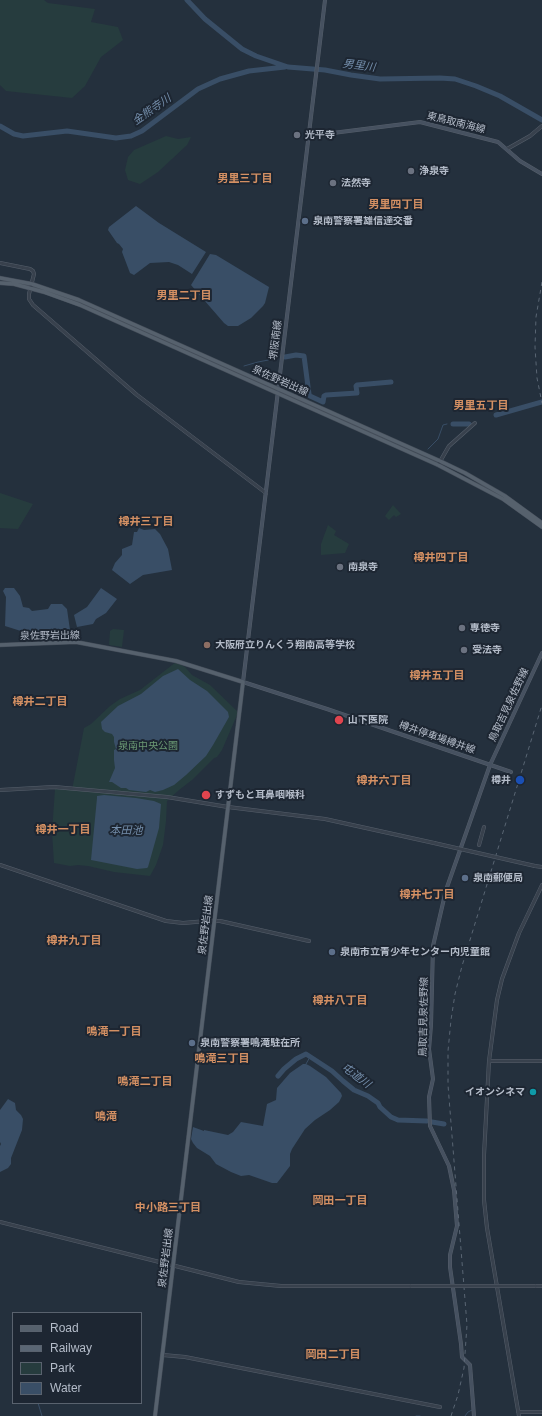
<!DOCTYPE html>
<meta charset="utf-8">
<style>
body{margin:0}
#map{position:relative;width:542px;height:1416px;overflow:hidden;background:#24303d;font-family:Arial,sans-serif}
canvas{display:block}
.legend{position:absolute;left:12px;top:1312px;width:130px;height:92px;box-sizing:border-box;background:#1d2632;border:1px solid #59626e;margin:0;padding:5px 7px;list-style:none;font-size:12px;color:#b4bcc9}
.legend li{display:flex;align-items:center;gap:8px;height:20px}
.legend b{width:20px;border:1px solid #59626e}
</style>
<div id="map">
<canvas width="542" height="1416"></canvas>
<ul class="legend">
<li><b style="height:5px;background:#56616d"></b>Road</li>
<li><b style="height:5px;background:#5a6674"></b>Railway</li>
<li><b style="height:11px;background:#263c3e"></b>Park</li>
<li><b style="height:11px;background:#394e66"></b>Water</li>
</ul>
</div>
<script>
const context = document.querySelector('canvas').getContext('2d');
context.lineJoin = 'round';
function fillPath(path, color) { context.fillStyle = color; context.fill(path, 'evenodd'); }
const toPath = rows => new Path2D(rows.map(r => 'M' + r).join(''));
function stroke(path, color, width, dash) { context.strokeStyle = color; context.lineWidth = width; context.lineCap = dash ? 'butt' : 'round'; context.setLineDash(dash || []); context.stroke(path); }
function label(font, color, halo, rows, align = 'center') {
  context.font = font + ' Arial,"Noto Sans JP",sans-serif'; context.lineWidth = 4; context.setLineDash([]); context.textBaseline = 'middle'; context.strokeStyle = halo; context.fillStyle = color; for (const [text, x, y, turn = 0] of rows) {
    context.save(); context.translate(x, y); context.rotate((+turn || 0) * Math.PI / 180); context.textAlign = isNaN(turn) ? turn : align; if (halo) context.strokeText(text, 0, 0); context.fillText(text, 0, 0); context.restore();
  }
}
fillPath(toPath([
 [0,0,44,0,48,3,95,9,91,22,118,27,123,40,101,57,85,86,72,98,6,91,0,85],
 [166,136,178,139,191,137,187,145,158,172,140,184,128,180,125,170,128,157,134,150],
 [0,493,33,504,18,529,0,528],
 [393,505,401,514,396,517,394,515,389,520,385,516],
 [328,525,336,531,334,535,349,544,345,553,321,555,321,544],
 [113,629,124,630,122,647,109,645,110,631],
 [176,662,185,667,192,675,210,685,237,711,237,715,222,750,217,757,214,758,192,780,179,790,167,801,166,821,163,845,156,865,150,876,114,872,88,866,78,865,70,866,54,863,52,832,55,789,72,790,84,728,91,724,110,706,120,699,140,690]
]), '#263c3e');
fillPath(toPath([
 [136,206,159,223,206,252,192,274,178,265,169,262,150,263,134,275,130,273,122,252,123,249,119,244,117,243,108,230,109,227],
 [210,254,216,255,269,287,265,303,263,306,251,318,238,326,228,326,224,323,191,285],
 [139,528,144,530,155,529,160,534,168,549,172,570,143,575,130,584,112,570,115,563,122,555,122,549,132,545,134,532,137,532],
 [5,588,14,588,20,596,23,607,29,608,32,611,48,609,51,604,62,604,67,609,71,637,57,639,50,638,47,635,36,631,24,632,5,626,6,597,3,591],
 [101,588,117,599,106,613,96,619,93,624,77,627,74,615,87,607],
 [178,669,190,680,207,691,228,712,229,717,213,745,206,756,186,775,174,785,163,790,155,792,150,790,146,792,129,790,126,788,121,788,112,782,109,782,115,768,114,760,114,750,116,749,114,742,114,737,112,734,105,732,102,729,101,722,118,706,141,694,163,676],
 [104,795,136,798,154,801,161,804,159,828,148,867,147,868,137,869,91,860,97,798,97,796],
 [303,1064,306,1064,310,1066,326,1077,341,1093,342,1096,339,1102,330,1110,315,1120,305,1129,292,1149,290,1154,290,1166,277,1183,272,1183,249,1175,241,1176,231,1172,216,1164,210,1156,197,1148,193,1143,191,1139,193,1127,204,1131,204,1130,228,1135,233,1132,241,1122,263,1126,267,1104,276,1100,277,1088,290,1073],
 [8,1099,15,1103,16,1110,21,1115,23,1119,22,1130,11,1158,11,1164,8,1168,0,1172,0,1146,1,1144,0,1142,0,1110]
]), '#394e66');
stroke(toPath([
 [244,366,258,362,279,358],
 [428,449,438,439,443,425,447,424],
 [306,1064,310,1057],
 [38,1403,42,1416],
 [416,1416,420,1416],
 [465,1416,468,1412,472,1410]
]), '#394e66', 1);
stroke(toPath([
 [187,0,205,19,242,49,256,56,288,67,325,70,351,75,380,79,440,78,455,79,476,86,500,96,542,120],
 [0,126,14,134,23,136,67,131,116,138,131,136,142,131,198,89,220,79,249,71,285,67],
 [285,357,296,355,304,356,309,394,310,396,323,402,324,396,326,395,357,393,356,386,357,385,391,382],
 [496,415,542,402],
 [453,424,469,424],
 [278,1076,284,1069,296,1059,306,1054,332,1071,343,1081,354,1090,368,1096,378,1103,380,1107,391,1117,398,1120,427,1121],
 [432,1122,444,1124]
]), '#394e66', 5);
const tertiary = toPath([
 [507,149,530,136,542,126],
 [0,263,30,269,33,271,34,274,29,294,29,299,33,305,137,395,266,493],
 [438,465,449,446,475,423],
 [0,790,54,787,167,797,228,807,325,819,434,843],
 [479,845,484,827],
 [0,865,166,921,183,923,207,921,220,921,309,941],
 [535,866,542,867],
 [489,1061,542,1061],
 [0,1222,239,1282,281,1286,411,1286],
 [535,1286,542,1286],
 [163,1355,185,1357,440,1407],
 [518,1412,542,1412],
 [519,1416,487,1228,484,1200,484,1155,489,1061,497,1000,502,979,519,933,542,885]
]);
const secondary = toPath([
 [325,0,243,682,327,709,511,772],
 [309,136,420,122,498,142,520,161,542,174],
 [474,1416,470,1365,462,1357,461,1344,450,1267,450,1255,457,1226,454,1190,449,1166,430,1126,429,1097,433,1079,429,1049,431,1025,433,946,446,890,490,765,542,653]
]);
const primary = toPath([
 [0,278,32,284,79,300,440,461,465,473,505,496,542,523],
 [0,283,14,284,44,292,80,305,438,465,503,499,542,527],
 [0,645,76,642,176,661,243,682,155,1416]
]);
stroke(tertiary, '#565f6b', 4);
stroke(secondary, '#565f6b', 4);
stroke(primary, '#444d59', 4.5);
stroke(tertiary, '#38414d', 3);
stroke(secondary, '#465160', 3);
stroke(primary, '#56616d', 3.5);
stroke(toPath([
 [542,282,536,317,535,347,537,378,542,403],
 [451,1416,458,1395,464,1368,467,1325,448,1085,448,1051,451,1020,455,994,462,966,542,705]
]), '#5a6674', 1, [4, 4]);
const tertiaryBridge = toPath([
 [434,843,535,866],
 [411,1286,535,1286]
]);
stroke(tertiaryBridge, '#565f6b', 4, []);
stroke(tertiaryBridge, '#38414d', 3);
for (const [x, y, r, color] of [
 [297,135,4,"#6b7280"],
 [411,171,4,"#6b7280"],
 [333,183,4,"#6b7280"],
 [305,221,4,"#5c6f8a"],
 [340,567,4,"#6b7280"],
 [462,628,4,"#6b7280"],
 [207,645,4,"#8d6e63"],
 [464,650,4,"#6b7280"],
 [339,720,5,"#e0444e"],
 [520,780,5,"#1a4fb4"],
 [206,795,5,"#e0444e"],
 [465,878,4,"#5c6f8a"],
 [332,952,4,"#5c6f8a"],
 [192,1043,4,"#5c6f8a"],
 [533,1092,4,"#0f9aa8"]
]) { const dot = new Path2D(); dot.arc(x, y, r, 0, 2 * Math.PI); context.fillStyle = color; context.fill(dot); stroke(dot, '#1d2632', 1.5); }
label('10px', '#b4bcc9', '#1d2632', [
 ["東鳥取南海線",456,123,14],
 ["堺阪南線",276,340,-83],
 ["泉佐野岩出線",280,381,24],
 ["泉佐野岩出線",50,636,-1],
 ["鳥取吉見泉佐野線",509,705,-65],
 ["樽井停車場樽井線",437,738,19],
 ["泉佐野岩出線",206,925,-83],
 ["鳥取吉見泉佐野線",424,1017,-89],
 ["泉佐野岩出線",166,1258,-83]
]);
label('bold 10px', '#b4bcc9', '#1d2632', [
 ["光平寺",305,135],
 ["浄泉寺",419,171],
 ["法然寺",341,183],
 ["泉南警察署雄信達交番",313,221],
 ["南泉寺",348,567],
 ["専徳寺",470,628],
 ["大阪府立りんくう翔南高等学校",215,645],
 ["受法寺",472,650],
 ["山下医院",348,720],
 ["樽井",511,780,"right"],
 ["すずもと耳鼻咽喉科",215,795],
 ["泉南郵便局",473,878],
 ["泉南市立青少年センター内児童館",340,952],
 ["泉南警察署鳴滝駐在所",200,1043],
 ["イオンシネマ",525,1092,"right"]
], 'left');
label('10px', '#6b9974', '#1d2632', [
 ["泉南中央公園",148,746]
]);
label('italic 11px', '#748eab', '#1d2632', [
 ["男里川",359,66,7],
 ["金熊寺川",152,110,-35],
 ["本田池",126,831],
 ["屯道川",356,1076,37]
]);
label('bold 11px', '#d49063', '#1d2632', [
 ["男里三丁目",245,179],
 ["男里四丁目",396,205],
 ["男里二丁目",184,296],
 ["男里五丁目",481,406],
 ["樽井三丁目",146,522],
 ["樽井四丁目",441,558],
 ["樽井五丁目",437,676],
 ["樽井二丁目",40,702],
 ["樽井六丁目",384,781],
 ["樽井一丁目",63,830],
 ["樽井七丁目",427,895],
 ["樽井九丁目",74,941],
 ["樽井八丁目",340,1001],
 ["鳴滝一丁目",114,1032],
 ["鳴滝三丁目",222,1059],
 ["鳴滝二丁目",145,1082],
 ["鳴滝",106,1117],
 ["岡田一丁目",340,1201],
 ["中小路三丁目",168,1208],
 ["岡田二丁目",333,1355]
]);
</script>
